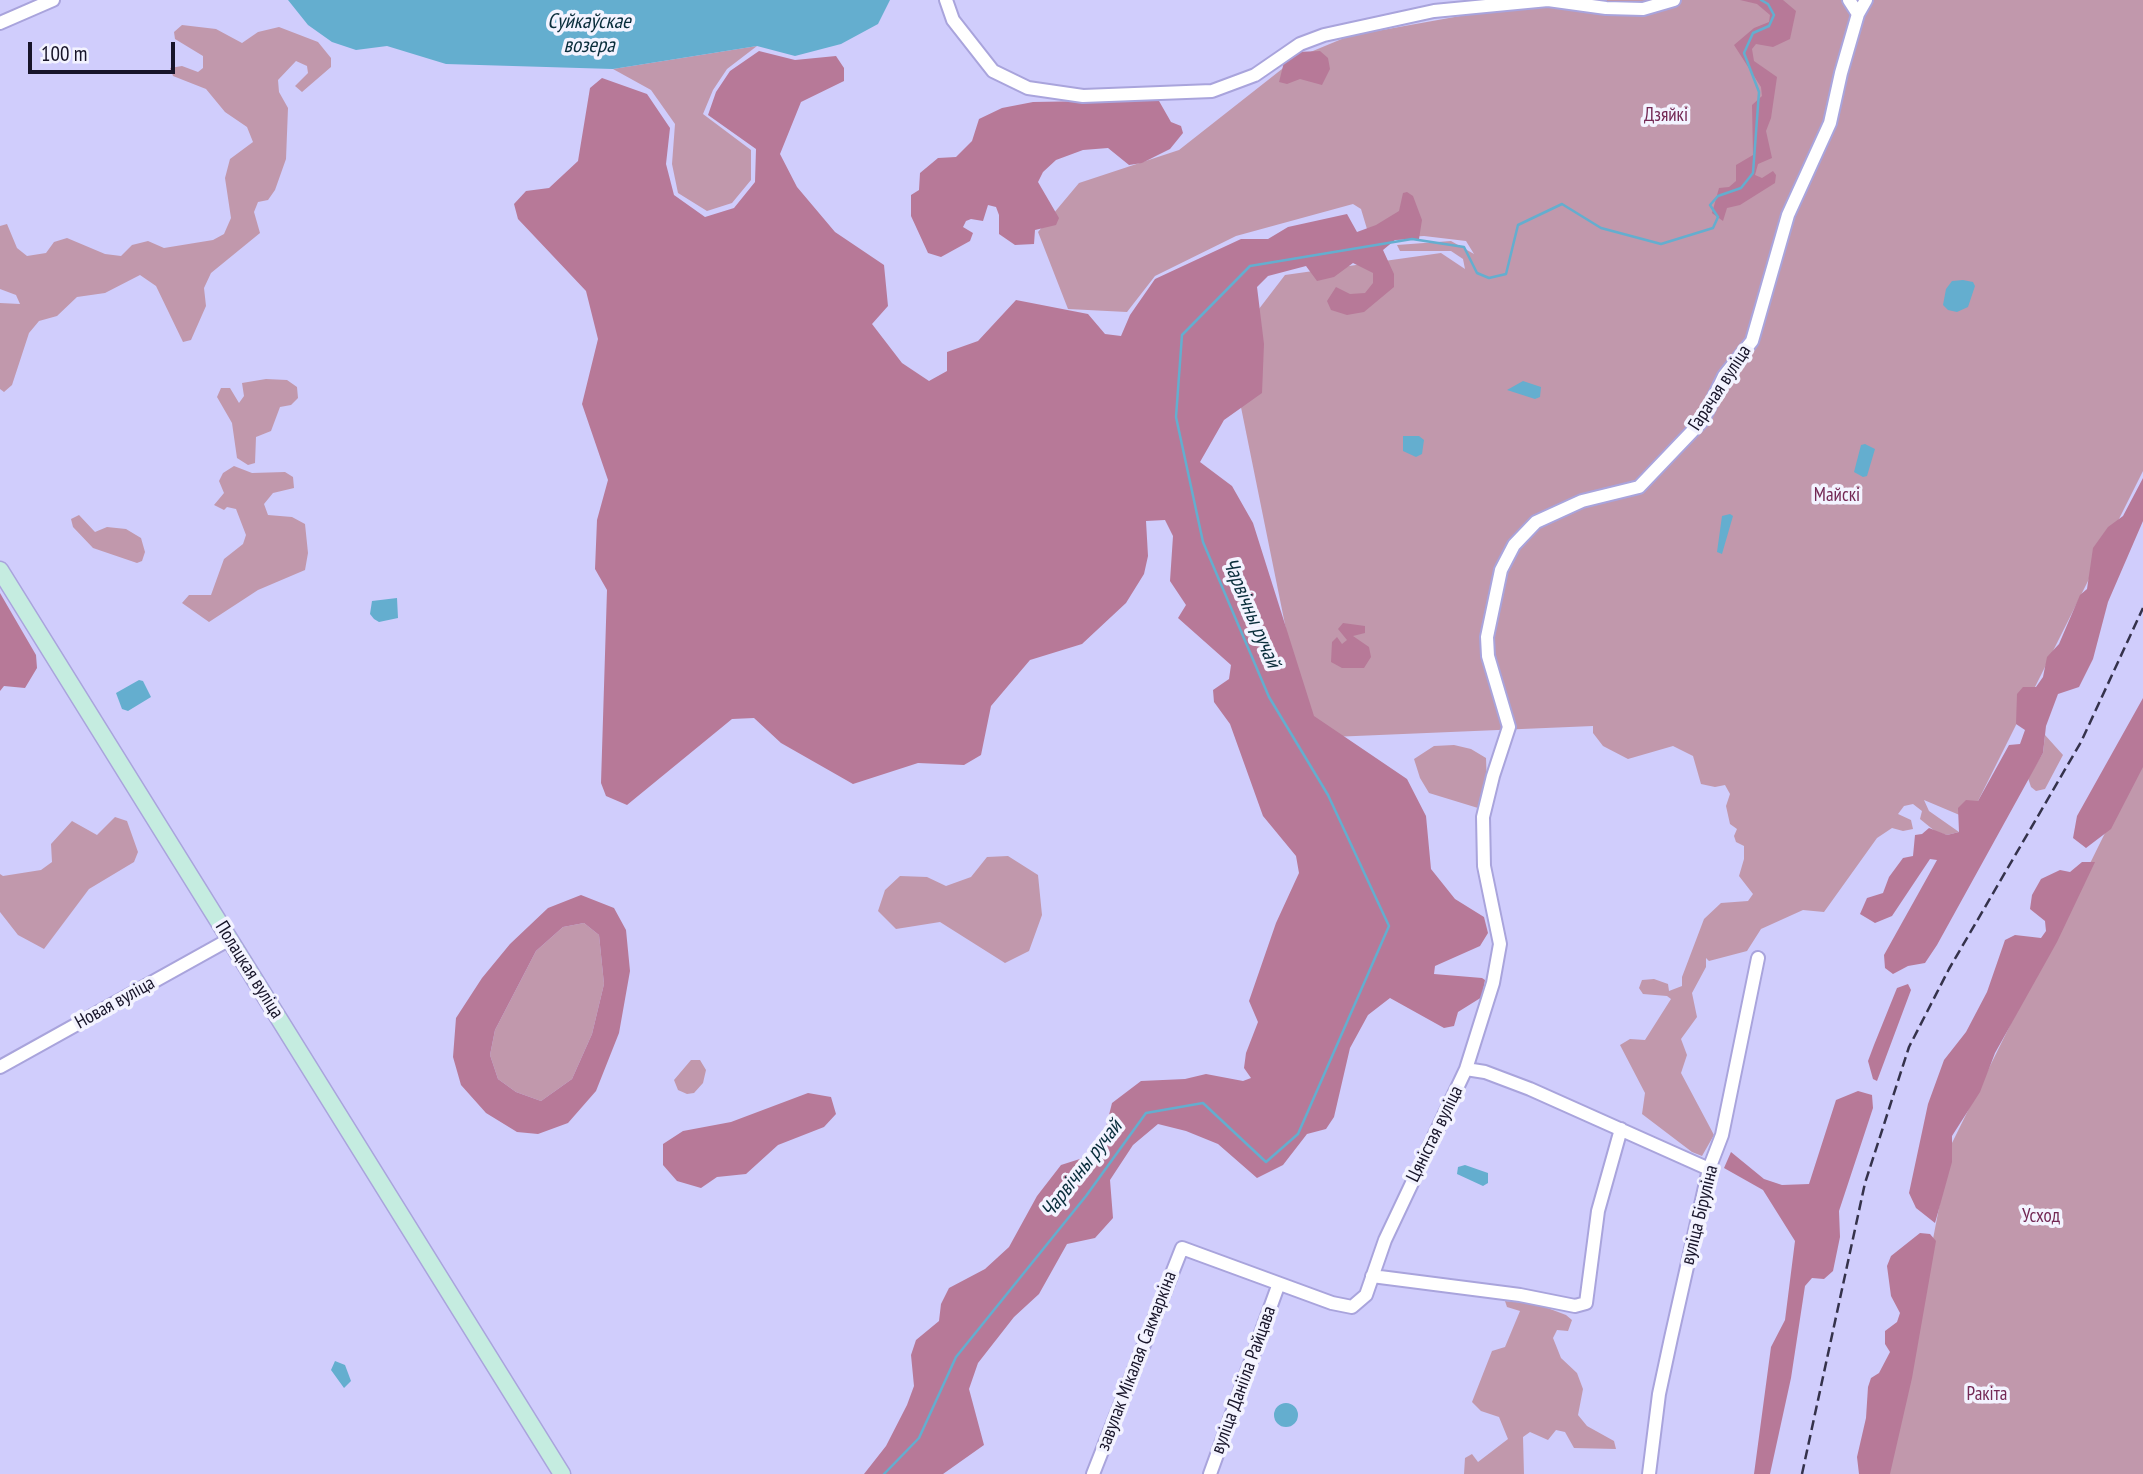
<!DOCTYPE html>
<meta charset="utf-8">
<style>
body{margin:0}
#map{position:relative;width:2143px;height:1474px;overflow:hidden;background:#d0cdfc;font-family:"PT Sans Narrow",sans-serif}
canvas{display:block}
.scale{position:absolute;left:28px;top:42px;width:147px;height:32px;box-sizing:border-box;border:4px solid #171429;border-top:0;padding-left:9px;font-size:21px;line-height:24px;white-space:nowrap;color:#171429;-webkit-text-stroke:5px #f3f3ff;paint-order:stroke}
</style>
<div id="map">
<canvas width="2143" height="1474"></canvas>
<div class="scale">100 m</div>
</div>
<script>
const context = document.querySelector('canvas').getContext('2d');
context.lineJoin = 'round';
function fillPath(path, color) { context.fillStyle = color; context.fill(path, 'evenodd'); }
const toPath = rows => new Path2D(rows.map(r => 'M' + r).join(''));
function stroke(path, color, width, dash) { context.strokeStyle = color; context.lineWidth = width; context.lineCap = dash ? 'butt' : 'round'; context.setLineDash(dash || []); context.stroke(path); }
function label(font, color, halo, rows, align = 'center') {
  context.font = font + ' "PT Sans Narrow",sans-serif'; context.lineWidth = 7; context.setLineDash([]); context.textBaseline = 'middle'; context.strokeStyle = halo; context.fillStyle = color; for (const [text, x, y, turn = 0] of rows) {
    context.save(); context.translate(x, y); context.rotate((+turn || 0) * Math.PI / 180); context.textAlign = isNaN(turn) ? turn : align; if (halo) context.strokeText(text, 0, 0); context.fillText(text, 0, 0); context.restore();
  }
}
fillPath(toPath([
 [1549,0,2143,0,2143,471,1969,819,1924,800,1929,811,1959,832,1947,835,1936,832,1920,819,1922,811,1913,804,1904,806,1898,814,1911,820,1913,829,1903,831,1892,828,1877,838,1824,912,1803,910,1761,929,1747,951,1709,961,1706,958,1706,967,1692,993,1697,1017,1681,1039,1687,1055,1681,1073,1714,1135,1702,1156,1692,1152,1642,1114,1645,1093,1620,1045,1630,1039,1645,1040,1671,999,1667,996,1643,994,1639,988,1642,980,1654,979,1668,984,1669,991,1682,986,1682,977,1704,919,1721,903,1748,901,1753,894,1739,876,1744,859,1744,846,1736,842,1734,836,1737,829,1730,824,1726,806,1730,794,1725,785,1715,787,1701,784,1693,756,1673,746,1628,759,1603,746,1593,733,1593,726,1308,738,1229,348,1285,275,1441,253,1465,269,1463,259,1451,251,1400,251,1397,245,1451,241,1474,254,1466,241,1424,236,1370,239,1361,209,1353,204,1236,236,1155,276,1127,312,1068,309,1038,232,1079,183,1179,150,1296,58,1349,36],
 [182,25,216,29,242,43,258,32,279,27,318,42,331,58,331,67,302,92,295,86,308,73,307,66,296,61,278,80,279,92,288,108,286,159,275,190,268,200,258,202,254,212,260,233,211,273,204,288,206,306,191,340,183,342,156,286,140,275,105,293,77,297,57,316,39,321,29,333,12,385,4,392,0,389,0,303,20,304,16,295,0,289,0,226,7,224,17,248,27,256,46,253,54,242,67,238,105,254,121,256,132,245,148,241,164,248,213,240,224,234,231,218,225,178,230,159,253,142,247,127,225,112,206,89,173,76,170,68,182,66,198,72,203,68,203,56,175,39,174,32],
 [757,46,727,69,713,90,703,114,751,150,751,180,732,203,707,211,678,193,672,164,675,124,651,90,613,69],
 [266,379,287,380,297,387,298,398,291,405,280,407,271,431,256,437,255,463,248,465,237,458,232,423,217,397,221,388,230,388,239,403,244,396,242,383],
 [234,466,252,473,285,472,293,477,294,488,273,493,264,504,268,515,292,517,305,524,308,553,305,570,258,590,209,622,182,603,189,595,211,595,224,559,243,544,246,535,236,509,227,507,224,510,214,505,224,493,219,481,223,473],
 [79,515,95,532,107,527,126,529,141,538,145,552,142,561,137,563,93,548,73,527,71,519],
 [2045,735,2063,755,2045,789,2036,791,2031,787,2028,778,2043,753],
 [1454,745,1471,749,1486,758,1487,787,1478,808,1429,793,1420,778,1414,759,1434,746],
 [2143,756,2143,1474,1888,1474,1951,1145],
 [115,817,127,821,138,852,134,862,89,889,44,949,18,935,0,912,0,874,3,876,41,870,52,862,51,844,72,821,97,835],
 [1008,856,1038,875,1042,915,1029,951,1005,963,940,922,896,929,878,911,885,890,900,876,927,877,946,886,971,877,987,857],
 [584,923,599,935,604,984,592,1034,572,1079,541,1101,516,1092,498,1079,490,1055,495,1030,536,951,563,927],
 [691,1060,700,1060,706,1070,703,1083,694,1093,687,1094,678,1090,674,1080],
 [1505,1301,1537,1304,1566,1315,1572,1320,1568,1331,1557,1330,1553,1338,1561,1358,1577,1373,1583,1389,1578,1415,1587,1426,1614,1441,1616,1449,1574,1448,1565,1432,1556,1430,1548,1440,1530,1432,1523,1437,1524,1474,1464,1474,1465,1458,1472,1454,1478,1462,1508,1439,1499,1417,1481,1411,1472,1402,1492,1351,1505,1347,1520,1311,1507,1307]
]), '#c198ac');
fillPath(toPath([
 [1740,0,1783,0,1796,11,1790,39,1773,47,1756,44,1752,49,1754,61,1777,77,1771,118,1766,131,1772,158,1758,164,1755,175,1762,178,1773,171,1776,175,1775,183,1740,205,1727,208,1723,221,1712,213,1719,188,1729,187,1736,181,1736,165,1753,155,1752,105,1762,96,1761,87,1734,45,1754,28,1769,22,1770,15,1757,4],
 [759,51,795,60,836,56,844,68,844,81,801,102,780,154,797,187,835,232,884,265,888,306,872,324,902,363,929,381,947,371,947,352,978,341,1016,300,1088,314,1105,334,1121,336,1130,315,1155,279,1241,239,1268,239,1288,227,1347,214,1357,232,1376,225,1399,211,1403,193,1407,192,1413,196,1422,220,1419,239,1395,240,1383,250,1394,274,1394,287,1364,312,1347,315,1331,310,1327,301,1336,287,1350,294,1365,293,1373,283,1373,273,1353,263,1334,277,1317,281,1306,266,1268,276,1257,287,1264,344,1262,393,1224,420,1200,462,1232,486,1253,523,1314,716,1407,779,1426,816,1431,869,1455,899,1484,917,1488,933,1480,946,1435,966,1434,974,1482,978,1485,980,1482,997,1458,1012,1454,1026,1444,1028,1390,998,1368,1015,1350,1048,1334,1117,1326,1129,1307,1134,1283,1165,1257,1178,1218,1144,1186,1131,1158,1124,1133,1145,1110,1180,1113,1218,1095,1238,1067,1244,1039,1294,1014,1317,978,1363,969,1389,984,1445,943,1474,864,1474,886,1446,907,1405,914,1386,911,1355,916,1340,939,1321,941,1304,949,1288,985,1269,1009,1247,1037,1196,1061,1165,1086,1157,1105,1131,1112,1103,1141,1081,1185,1079,1206,1074,1243,1081,1251,1078,1244,1068,1246,1053,1258,1022,1249,1001,1276,923,1299,873,1296,856,1263,816,1230,724,1214,702,1213,690,1229,679,1231,665,1178,618,1186,605,1170,581,1173,536,1165,520,1146,521,1148,556,1144,574,1126,603,1082,644,1030,660,991,706,981,755,964,765,918,763,853,784,781,743,754,718,732,719,627,805,606,796,601,783,607,590,595,569,597,520,608,480,582,404,598,339,586,291,518,219,514,204,526,191,549,188,578,161,590,88,602,78,647,94,670,128,666,164,674,195,705,217,734,208,755,182,756,149,708,115,716,92,730,71],
 [1320,51,1328,58,1330,69,1322,85,1300,79,1287,84,1279,82,1284,62,1297,52],
 [1149,100,1159,101,1171,122,1181,126,1183,133,1170,149,1142,163,1129,165,1108,148,1083,150,1056,160,1043,172,1038,182,1059,218,1056,225,1035,230,1034,244,1015,245,999,234,999,215,996,207,988,205,983,221,971,219,966,221,963,227,973,233,970,241,941,257,928,253,911,216,911,195,919,190,920,173,938,158,956,157,972,141,979,119,1002,108,1033,102],
 [2143,478,2143,521,2108,602,2093,659,2079,687,2058,694,2046,726,2043,753,1937,945,1925,963,1908,966,1893,974,1885,968,1884,955,1937,860,1930,859,1892,916,1875,923,1860,914,1867,898,1883,893,1889,877,1903,858,1913,856,1915,835,1922,834,1929,828,1947,835,1959,832,1958,808,1966,800,1978,801,2009,745,2020,744,2025,730,2016,724,2017,694,2023,687,2036,687,2043,677,2047,657,2059,644,2080,595,2087,589,2093,548,2108,527,2123,516],
 [0,593,36,655,37,668,25,688,4,686,0,691],
 [1343,623,1365,626,1365,633,1353,636,1369,647,1371,657,1364,668,1342,668,1331,662,1332,642,1337,637,1342,644,1347,640,1338,629],
 [2143,698,2143,767,2111,829,2086,848,2073,838,2077,816],
 [2082,862,2095,862,2057,942,1995,1053,1980,1092,1952,1136,1952,1162,1935,1223,1916,1208,1909,1193,1928,1104,1944,1060,1966,1032,1987,992,2005,940,2015,935,2041,938,2046,931,2045,921,2030,909,2032,895,2041,879,2060,870,2070,872],
 [581,895,614,908,626,930,630,971,619,1033,596,1091,568,1123,538,1134,517,1132,486,1113,461,1085,453,1057,456,1018,482,978,510,944,548,908],
 [584,923,599,935,604,984,592,1034,572,1079,541,1101,516,1092,498,1079,490,1055,495,1030,536,951,563,927],
 [1908,984,1911,990,1877,1081,1873,1079,1868,1061,1874,1045,1897,988],
 [1858,1091,1872,1095,1873,1108,1839,1211,1840,1237,1833,1271,1824,1279,1812,1278,1805,1286,1791,1378,1770,1474,1754,1474,1771,1347,1785,1320,1795,1241,1763,1190,1724,1168,1731,1152,1764,1179,1782,1185,1809,1184,1836,1100],
 [808,1093,831,1097,836,1114,824,1127,778,1145,746,1174,717,1177,701,1188,677,1181,663,1165,663,1144,683,1131,731,1122],
 [1920,1233,1930,1234,1936,1241,1912,1378,1890,1474,1859,1474,1857,1457,1866,1418,1868,1387,1871,1378,1879,1373,1890,1352,1885,1344,1885,1331,1897,1322,1900,1313,1891,1296,1887,1266,1891,1256]
]), '#b77998');
fillPath(toPath([
 [288,0,890,0,878,24,841,44,795,56,757,46,613,69,446,64,387,46,356,50,332,42,308,25],
 [1963,280,1973,282,1975,286,1968,307,1957,312,1948,310,1943,305,1946,289,1952,281],
 [1523,381,1541,387,1540,397,1535,399,1507,390],
 [1403,436,1419,436,1424,440,1422,454,1416,457,1403,451],
 [1865,444,1875,449,1867,476,1863,477,1854,472,1861,445],
 [1730,514,1733,516,1722,554,1717,552,1722,516],
 [397,598,398,618,379,622,374,619,370,614,372,601],
 [139,680,143,681,151,697,128,711,122,709,116,693],
 [1465,1165,1488,1173,1488,1183,1483,1186,1457,1174,1458,1167],
 [335,1361,345,1365,351,1381,344,1388,331,1370],
 '1274 1415a12 12 0 1 1 24 0a12 12 0 1 1-24 0Z'
]), '#64aecf');
stroke(toPath([
 [884,1474,919,1438,956,1357,1086,1196,1146,1113,1203,1103,1266,1162,1298,1134,1389,926,1328,795,1269,697,1203,542,1176,417,1182,335,1250,266,1412,239,1464,247,1477,273,1489,278,1506,274,1518,225,1562,204,1601,228,1661,244,1713,228,1718,217,1710,205,1718,196,1741,188,1753,173,1759,92,1744,53,1753,33,1769,26,1774,15,1768,4,1761,0]
]), '#64aecf', 2.5);
const street = toPath([
 [946,0,953,20,993,71,1028,88,1083,96,1212,91,1255,75,1300,44,1324,35,1434,11,1548,0,1606,8,1643,9,1674,0],
 [1849,0,1858,14],
 [0,23,53,0],
 [0,1067,230,939],
 [1466,1069,1485,1072,1530,1089,1709,1169],
 [1372,1276,1520,1295,1575,1306,1586,1303,1598,1211,1621,1129],
 [1093,1474,1182,1248,1332,1303,1352,1307,1366,1295,1385,1240,1466,1069,1493,983,1500,944,1484,866,1483,817,1493,776,1509,727,1488,656,1487,637,1501,570,1514,545,1536,522,1582,501,1639,487,1703,420,1724,376,1752,341,1788,215,1830,123,1841,73,1858,14,1866,0],
 [1210,1474,1278,1286],
 [1649,1474,1659,1394,1671,1338,1709,1169,1722,1135,1758,958]
]);
const secondary = toPath([
 [0,570,562,1474]
]);
stroke(street, '#a9a4dc', 16);
stroke(secondary, '#a9a4dc', 19);
stroke(street, '#fff', 12);
stroke(secondary, '#c5ece0', 16);
stroke(toPath([
 [1802,1474,1865,1183,1909,1047,1949,969,2081,742,2143,608]
]), '#35324b', 2.5, [10, 5]);
label('19px', '#732854', '#f3f3ff', [
 ["Дзяйкі",1666,116],
 ["Майскі",1837,496],
 ["Усход",2041,1217],
 ["Ракіта",1987,1395]
]);
label('19px', '#171429', '#f3f3ff', [
 ["Гарачая вуліца",1720,388,-57],
 ["Полацкая вуліца",249,970,58],
 ["Новая вуліца",115,1003,-29],
 ["Цяністая вуліца",1435,1134,-64],
 ["вуліца Біруліна",1700,1215,-76],
 ["завулак Мікалая Сакмаркіна",1137,1361,-69],
 ["вуліца Данііла Райцава",1244,1380,-70]
]);
label('italic 21px', '#092d3b', '#f3f3ff', [
 ["Суйкаўскае",589,22],
 ["возера",589,46],
 ["Чарвічны ручай",1251,613,67],
 ["Чарвічны ручай",1082,1169,-52]
]);
</script>
